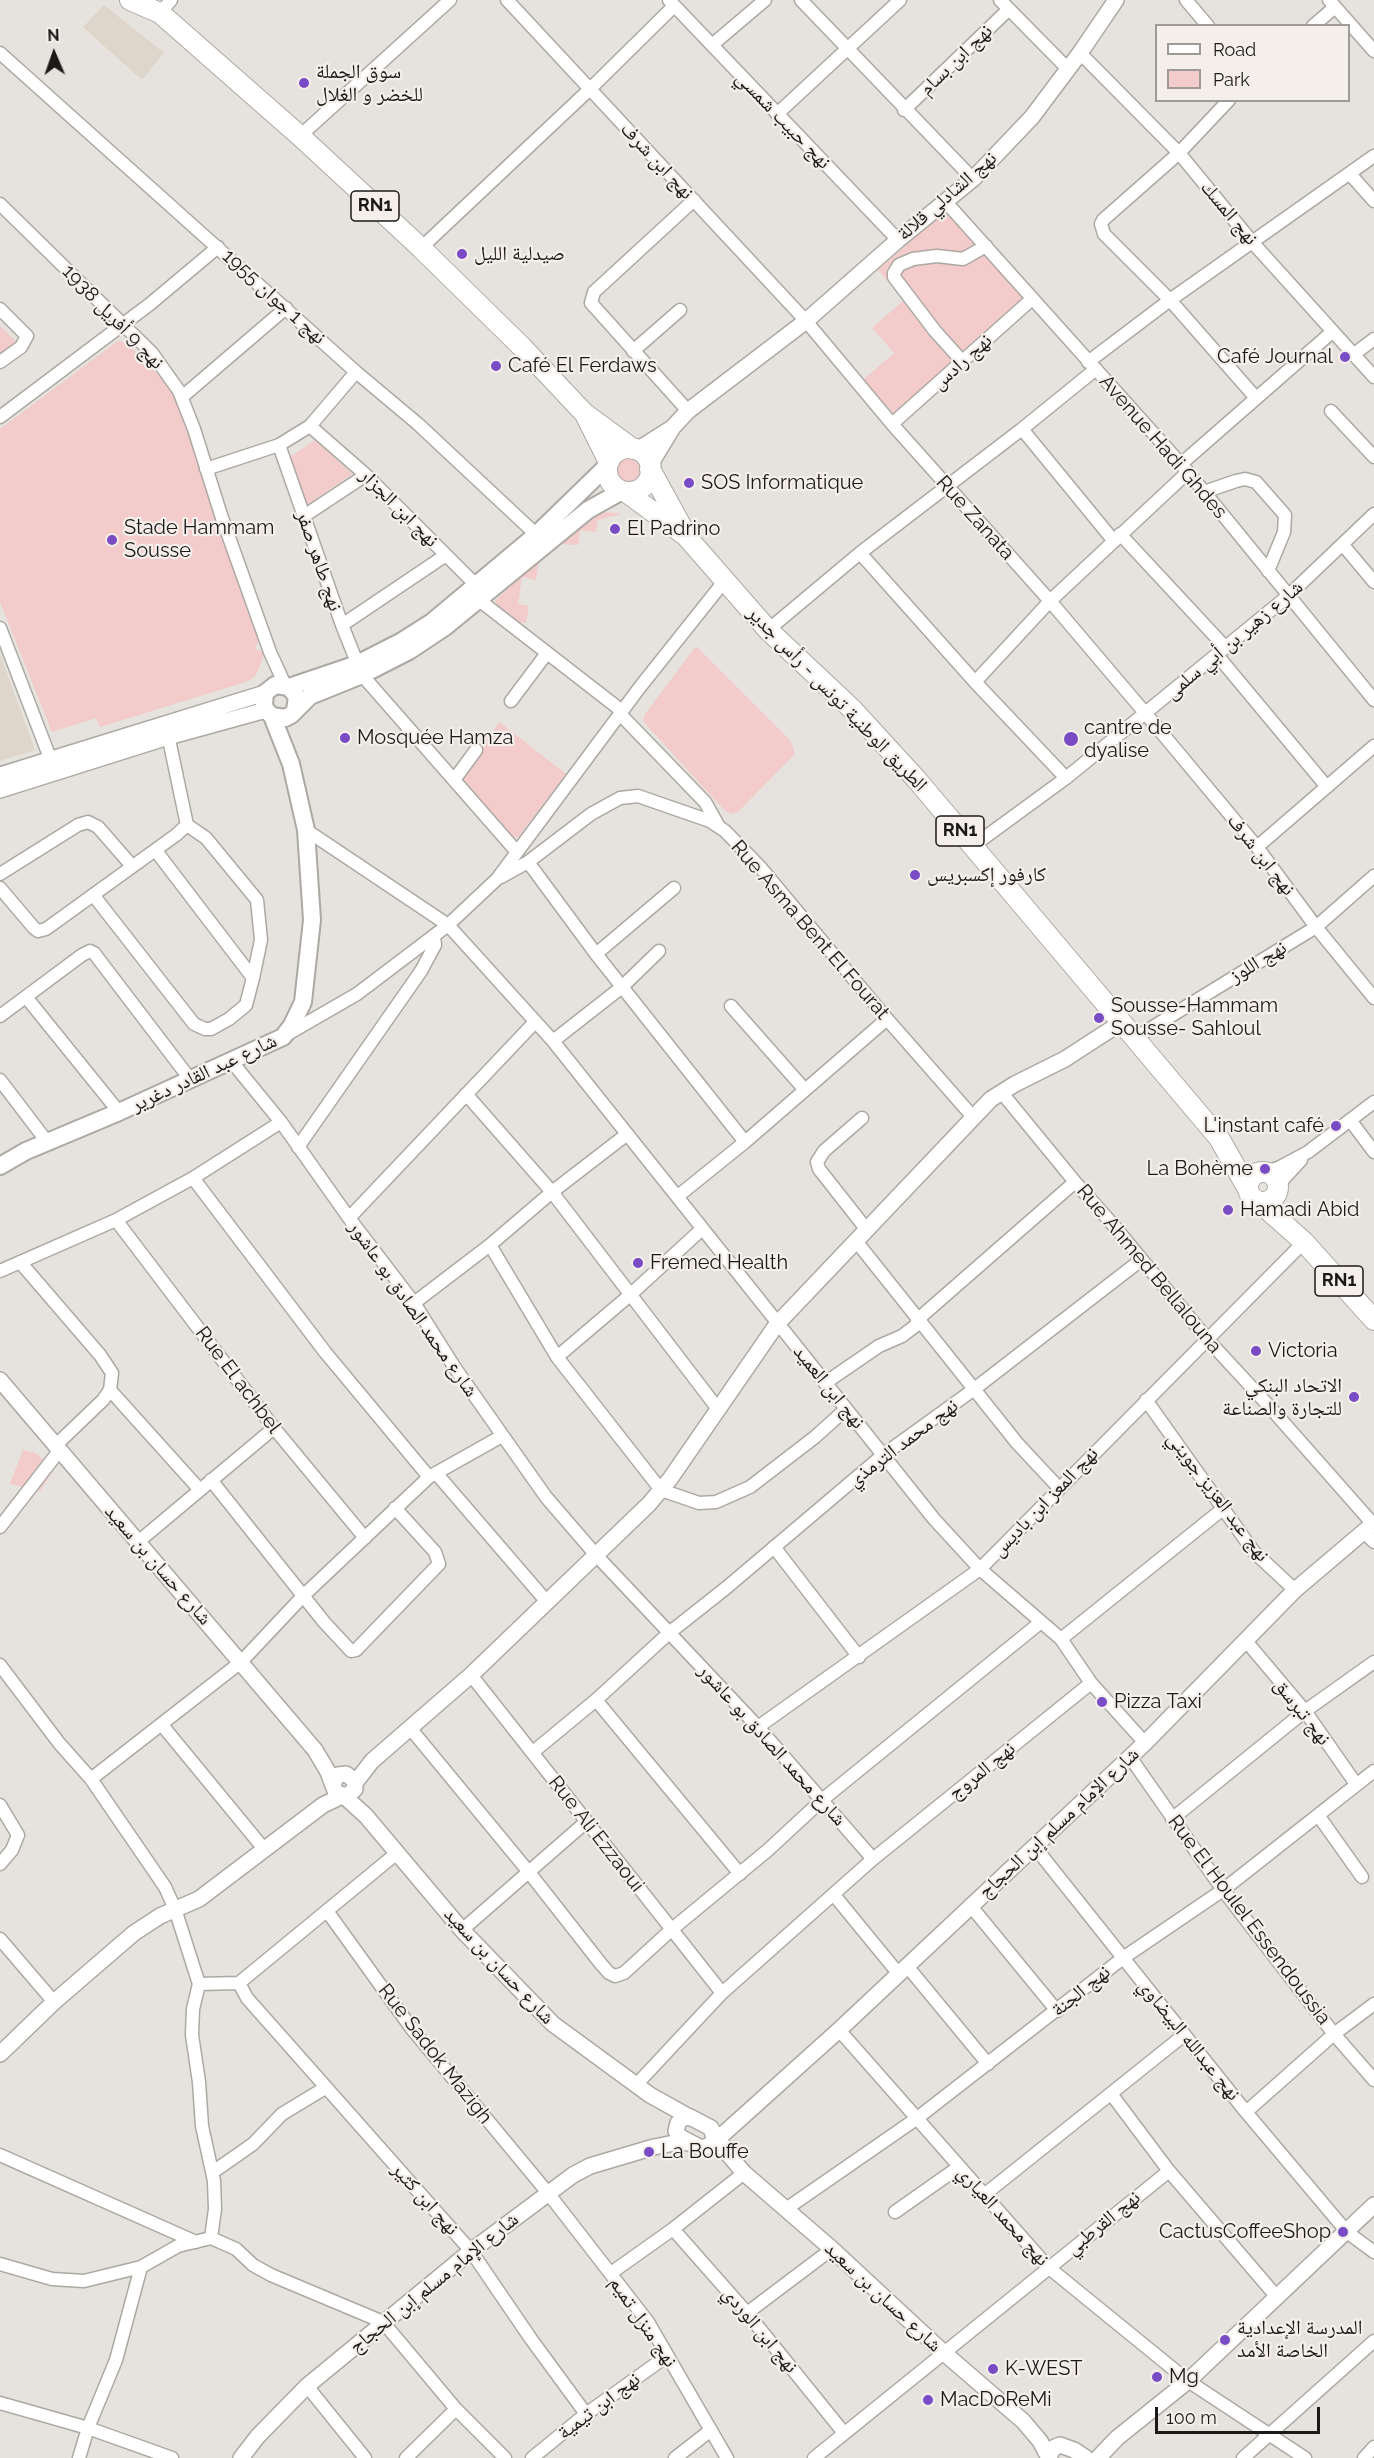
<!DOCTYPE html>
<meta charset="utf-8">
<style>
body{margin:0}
#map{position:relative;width:1374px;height:2458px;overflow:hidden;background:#e6e2dd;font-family:Raleway,sans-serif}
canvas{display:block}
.legend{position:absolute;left:1155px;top:24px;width:195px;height:78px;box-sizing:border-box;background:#f4efea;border:2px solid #9e9a96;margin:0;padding:8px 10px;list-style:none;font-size:18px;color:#1c1a18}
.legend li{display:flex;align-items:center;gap:12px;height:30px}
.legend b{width:30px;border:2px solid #9e9a96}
.north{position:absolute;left:24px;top:24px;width:60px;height:60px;-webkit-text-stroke:4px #f4efea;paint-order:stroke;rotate:358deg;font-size:16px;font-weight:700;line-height:24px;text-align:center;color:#1c1a18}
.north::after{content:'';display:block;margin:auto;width:21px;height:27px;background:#1c1a18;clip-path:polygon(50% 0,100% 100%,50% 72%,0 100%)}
.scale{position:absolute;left:1155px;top:2407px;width:165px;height:27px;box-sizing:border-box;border:3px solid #1c1a18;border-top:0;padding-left:8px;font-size:18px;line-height:21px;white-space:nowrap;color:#1c1a18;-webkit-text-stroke:4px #f4efea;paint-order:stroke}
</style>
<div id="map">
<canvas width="1374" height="2458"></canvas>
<ul class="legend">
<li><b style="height:8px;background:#fff"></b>Road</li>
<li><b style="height:16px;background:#f2cbca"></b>Park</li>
</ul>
<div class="north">N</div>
<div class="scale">100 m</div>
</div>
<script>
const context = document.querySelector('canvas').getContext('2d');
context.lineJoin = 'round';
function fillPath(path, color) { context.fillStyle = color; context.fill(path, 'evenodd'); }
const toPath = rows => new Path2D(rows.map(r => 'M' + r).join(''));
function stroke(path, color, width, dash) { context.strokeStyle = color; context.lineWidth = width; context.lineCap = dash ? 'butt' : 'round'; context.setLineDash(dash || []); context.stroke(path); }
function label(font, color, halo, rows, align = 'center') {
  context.font = font + ' Raleway,"Noto Naskh Arabic",sans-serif'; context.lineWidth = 4.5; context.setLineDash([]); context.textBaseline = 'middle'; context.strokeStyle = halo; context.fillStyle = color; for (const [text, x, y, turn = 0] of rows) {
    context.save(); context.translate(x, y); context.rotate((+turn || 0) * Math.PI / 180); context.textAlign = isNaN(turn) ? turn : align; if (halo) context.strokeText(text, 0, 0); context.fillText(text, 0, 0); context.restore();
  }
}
fillPath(toPath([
 [104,5,164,53,142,80,83,27],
 [0,654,35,750,0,761]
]), '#ded6ca');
fillPath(toPath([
 [946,210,1027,301,896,416,863,380,894,353,872,328,904,300,878,270],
 [0,326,23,348,0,364],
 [118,341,127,343,163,380,176,399,259,640,256,647,257,650,263,651,264,655,256,675,249,681,100,727,96,718,52,732,0,602,0,429],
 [315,440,352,474,307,505,290,457],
 '615 471a14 14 0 1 1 28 0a14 14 0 1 1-28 0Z',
 [597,511,621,514,598,520,596,532,580,530,578,545,559,544],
 [539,562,536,580,522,577,518,604,529,606,526,623,509,622,495,601,522,576],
 [696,646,791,741,795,754,738,812,733,814,725,811,643,721,645,714],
 [499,722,566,774,518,837,511,837,459,777],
 [23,1450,35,1453,46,1461,53,1471,40,1491,10,1484]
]), '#f2cbca');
const minor = toPath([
 [507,0,806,321,892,424,1050,601,1146,714,1257,847,1316,927,1374,998],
 [669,0,898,240],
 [801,0,973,179],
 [1000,0,1068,69],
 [1186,0,1208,26],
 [1329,0,1374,51],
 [160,13,171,0],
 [1313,26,1335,7],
 [712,45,765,0],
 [0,53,356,372,418,424,541,539],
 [1080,53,1179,153,1253,243,1374,377],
 [1229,100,1179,153,1103,220,1101,224,1104,234,1170,300,1256,398],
 [904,110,1008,10],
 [777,114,900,0],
 [300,136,450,0],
 [1350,174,1374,201],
 [945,201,1188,472,1374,700],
 [0,204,152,353,179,391,194,429,221,515,270,652,285,685],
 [421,248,590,89,674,6],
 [0,309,27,336,21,347,0,362],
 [633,351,680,310],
 [1353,355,1374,339],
 [962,361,935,331,894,277,894,273,899,265,913,259,937,256,963,259,986,246],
 [1088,362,1170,300,1374,156],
 [182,397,286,308],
 [688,411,591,303,594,292,694,200],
 [1331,411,1374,457],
 [0,417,150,304,218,247],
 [892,424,1032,299],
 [310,426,366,475,482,591],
 [1022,429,1113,540],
 [279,445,342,625,362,675,517,852],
 [1181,464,1332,332],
 [206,469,279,445,310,426,356,372],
 [1204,492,1236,481,1245,479,1256,482,1285,515,1284,532,1268,571],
 [304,516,366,475],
 [1120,534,1226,648],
 [1343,545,1374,582],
 [860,553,975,682,1066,778],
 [479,600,622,711],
 [342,625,446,555],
 [0,628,50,758],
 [768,630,860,553,1022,429,1096,369],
 [1217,655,1327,787],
 [975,682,1050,601,1188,472],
 [511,701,547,653],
 [620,714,705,802,718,825],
 [454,780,476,750],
 [187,825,206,838,257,900,261,940,253,978],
 [306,830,448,925,553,1041,934,1519,980,1569,1061,1639,1091,1683,1145,1743],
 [973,846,1066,778,1288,596,1374,514],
 [1257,847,1374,746],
 [528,862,596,954,745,1142],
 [0,874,78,825,88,822,98,827,132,866],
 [501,877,528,862,591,814,620,798,638,796,710,821,725,831,761,868,887,1019,973,1117],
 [0,888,34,928,38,931,46,929,176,835,187,825,167,730],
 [94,896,194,1024,205,1029,211,1029,229,1019,246,1005,253,978,156,851],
 [596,954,674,888],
 [26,997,119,1112],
 [731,1006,805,1090],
 [0,1016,82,955,90,951,94,953,190,1079],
 [286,1035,357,994,448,925,497,879,640,687,726,579],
 [1135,1038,1316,927,1374,876],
 [553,1041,622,987,659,951],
 [232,1062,281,1122,349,1218,414,1303,455,1368,546,1497,596,1555,758,1727,873,1859],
 [0,1080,48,1143],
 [1002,1093,1075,1182,1115,1227,1208,1340,1268,1405,1373,1524],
 [466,1094,552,1192,718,1409],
 [862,1118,824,1151,817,1162,819,1169,867,1230],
 [1350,1120,1374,1152],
 [298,1147,421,971,435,945,434,936],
 [1265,1173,1280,1167,1308,1152,1374,1102],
 [193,1178,325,1352,429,1477],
 [1278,1185,1301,1160],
 [678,1196,745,1142,887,1019],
 [349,1218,535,1022],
 [116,1220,274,1428,365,1538],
 [856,1241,1017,1443,1059,1488],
 [490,1245,552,1192,626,1135],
 [20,1262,100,1355,112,1373,110,1390,103,1400,55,1446],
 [0,1271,116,1220,193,1178,281,1122],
 [414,1303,490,1245,557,1357,661,1490,699,1503,716,1502,750,1487,815,1437,846,1409],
 [917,1320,1075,1182],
 [557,1357,630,1295,702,1229],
 [825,1383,879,1346,902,1336,919,1323],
 [110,1390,200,1490],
 [1146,1400,1254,1552,1295,1590],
 [436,1473,547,1602],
 [211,1480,324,1622,351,1651,356,1650,439,1564,435,1552,395,1508],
 [0,1527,59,1451],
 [1364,1532,1374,1542],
 [138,1542,274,1428],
 [774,1547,859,1657],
 [1061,1639,1224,1508],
 [1246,1641,1305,1711,1356,1784],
 [0,1665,59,1743,91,1779,165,1887,175,1909,199,1984,193,2009,192,2035,199,2082,202,2126,214,2181,215,2209,211,2238],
 [471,1675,722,1993],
 [596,1700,740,1874],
 [162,1725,264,1849],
 [758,1727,980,1569,1304,1242],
 [410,1728,528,1871,601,1964,609,1973,615,1976,624,1973,671,1930,768,1850,822,1800,1041,1622],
 [533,1752,596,1700,669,1633,726,1588,883,1455,973,1390,1141,1260],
 [1130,1757,1223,1890,1334,2034,1374,2080],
 [91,1779,241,1662,304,1595,429,1477,502,1436],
 [0,1805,18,1835,12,1850,0,1864],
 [1318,1815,1362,1877],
 [1172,1819,1305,1711,1374,1662],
 [1034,1846,1246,2112,1347,2232,1374,2252],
 [397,1853,239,1983,247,1998,471,2251,531,2339,586,2414],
 [834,1895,898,1973],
 [970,1905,1057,2011],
 [327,1911,412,2029,548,2193,648,2322,727,2458],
 [462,1930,586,1822],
 [0,1939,54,2002],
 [907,1966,988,2064],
 [199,1984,239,1983],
 [839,2030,1048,2267,1188,2381,1305,2458],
 [636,2085,722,1993,873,1859,1091,1683],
 [1112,2095,1169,2171,1276,2296],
 [1246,2112,1334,2034,1374,2004],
 [0,2155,196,2242],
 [213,2172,253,2144,282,2114,325,2088],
 [984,2195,1184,2035],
 [786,2209,916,2119,1123,1958,1223,1890,1374,1771],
 [895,2212,959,2167],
 [673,2229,747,2313,844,2433],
 [0,2264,52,2279,84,2281,141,2267,178,2246,211,2238,236,2249,253,2265,271,2275,383,2322,456,2409,505,2458],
 [611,2273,673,2229,744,2173],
 [747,2313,832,2249],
 [307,2386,365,2458],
 [0,2403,88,2428,172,2458],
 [79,2458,88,2428,116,2360,141,2267],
 [406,2458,456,2409],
 [532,2458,586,2414,667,2356],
 [675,2458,711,2430],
 [814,2458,1169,2171],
 [1243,2458,1374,2341],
 [1364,2458,1374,2447]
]);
const tertiary = toPath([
 [637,450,670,429],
 [650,465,673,427,688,411,806,321,898,240,973,179,1032,117,1080,53,1116,0],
 [0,775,265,693],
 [0,790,168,737,266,710],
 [0,1380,315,1750,328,1772,336,1793,347,1796,355,1789,354,1780,346,1774,338,1775,333,1783],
 [355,1783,372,1761,471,1675,649,1504,670,1479,777,1324,991,1099,1015,1084,1065,1059,1122,1022],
 [344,1796,366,1816,462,1930,553,2024,650,2095,693,2119],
 [0,2054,54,2002,134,1933,160,1916,199,1899,323,1805,342,1796],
 [690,2117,711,2128,714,2138,711,2145,701,2148,680,2137,676,2131,678,2123,683,2118,690,2117],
 [715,2133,728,2154,744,2173,832,2249,943,2352,1023,2421,1040,2441,1049,2458],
 [711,2145,839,2030,1145,1743,1295,1590,1374,1523],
 [241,2458,258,2436,307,2386,471,2251,573,2175,590,2166,654,2147,679,2142,690,2143],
 [1049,2458,1053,2448,1060,2445,1074,2450,1086,2458],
 [1098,2458,1117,2438,1188,2381,1374,2205]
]);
const secondary = toPath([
 [289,687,357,664,402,641,432,622,536,535,607,466],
 [295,710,297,697,289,687,275,685,265,693,264,705,266,710,272,716,285,718,291,715,310,696,362,675,409,651,445,627,588,510,622,491],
 [0,1166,26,1151,119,1112,272,1042,283,1037,292,1025,303,1002,312,920,306,830,291,764,272,716]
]);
const primary = toPath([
 [130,0,160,13,300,136,421,248,523,348,584,413,633,449],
 [586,416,609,462],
 '607 470a22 22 0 1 1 44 0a22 22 0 1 1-44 0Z',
 [650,469,684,531],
 [626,492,686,536,768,630,852,709,917,780,1219,1138,1248,1189],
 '1248 1187a15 15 0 1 1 30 0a15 15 0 1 1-30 0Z',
 [1258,1201,1304,1242,1374,1320]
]);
stroke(minor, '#aca9a3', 15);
stroke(tertiary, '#aca9a3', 18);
stroke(secondary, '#aca9a3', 20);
stroke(primary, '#aca9a3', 22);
stroke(minor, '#fff', 12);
stroke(tertiary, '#fff', 15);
stroke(secondary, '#fff', 16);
stroke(primary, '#fff', 20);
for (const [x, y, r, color] of [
 [304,83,6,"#794bc4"],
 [462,254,6,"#794bc4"],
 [1345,357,6,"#794bc4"],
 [496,366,6,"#794bc4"],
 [689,483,6,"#794bc4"],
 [615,529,6,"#794bc4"],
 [112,540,6,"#794bc4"],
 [345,738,6,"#794bc4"],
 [1071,739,8,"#794bc4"],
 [915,875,6,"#794bc4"],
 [1099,1018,6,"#794bc4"],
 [1336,1126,6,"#794bc4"],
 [1265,1169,6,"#794bc4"],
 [1228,1210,6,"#794bc4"],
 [638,1263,6,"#794bc4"],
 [1256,1351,6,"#794bc4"],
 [1354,1397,6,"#794bc4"],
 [1102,1702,6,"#794bc4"],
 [649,2152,6,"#794bc4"],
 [1343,2232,6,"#794bc4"],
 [1225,2340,6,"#794bc4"],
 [993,2369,6,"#794bc4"],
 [1157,2377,6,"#794bc4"],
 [928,2400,6,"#794bc4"]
]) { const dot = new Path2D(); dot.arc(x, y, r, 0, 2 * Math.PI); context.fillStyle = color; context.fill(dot); stroke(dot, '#f4efea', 2); }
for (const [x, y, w] of [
 [375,206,48],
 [960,831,48],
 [1339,1281,48]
]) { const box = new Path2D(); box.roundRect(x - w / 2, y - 15, w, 30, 4.5); context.fillStyle = '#f4efea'; context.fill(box); stroke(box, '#1c1a18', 1.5); }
label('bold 18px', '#1c1a18', null, [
 ["RN1",375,206],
 ["RN1",960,831],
 ["RN1",1339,1281]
]);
label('20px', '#1c1a18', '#f4efea', [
 ["نهج ابن بسام",956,60,-44],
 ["نهج حبيب شمسي",783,120,46],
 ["نهج ابن شرف",657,161,47],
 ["نهج الشادلي قلالة",947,196,-41],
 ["نهج المسك",1229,213,50],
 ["نهج 1 جوان 1955",274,297,42],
 ["نهج 9 أفريل 1938",113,317,46],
 ["نهج رادس",962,362,-42],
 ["Avenue Hadi Ghdes",1163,447,49],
 ["نهج ابن الجزار",399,508,45],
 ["Rue Zanata",975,518,48],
 ["نهج طاهر صفر",319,561,71],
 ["شارع زهير بن أبي سلمى",1234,640,-40],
 ["الطريق الوطنية تونس - رأس جدير",837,699,46],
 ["نهج ابن شرف",1261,855,52],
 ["Rue Asma Bent El Fourat",810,930,49],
 ["نهج اللوز",1258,962,-31],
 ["شارع عبد القادر دغرير",204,1073,-25],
 ["Rue Ahmed Bellalouna",1149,1269,50],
 ["شارع محمد الصادق بو عاشور",413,1309,55],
 ["Rue El achbel",238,1380,53],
 ["نهج ابن العميد",829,1387,51],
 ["نهج محمد الترمذي",903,1443,-37],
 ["نهج عبد العزيز جويني",1218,1497,53],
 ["نهج المعز ابن باديس",1045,1502,-46],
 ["شارع حسان بن سعيد",158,1565,49],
 ["نهج تبرسق",1302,1712,52],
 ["شارع محمد الصادق بو عاشور",772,1745,48],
 ["نهج المروج",982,1771,-39],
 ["شارع اﻹمام مسلم إبن الحجاج",1059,1823,-43],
 ["Rue Ali Ezzaoui",596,1834,52],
 ["Rue El Houlel Essendoussia",1249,1920,53],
 ["شارع حسان بن سعيد",499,1966,47],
 ["نهج الجنة",1081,1991,-39],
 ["نهج عبدالله البيضاوي",1189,2040,51],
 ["Rue Sadok Mazigh",435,2054,52],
 ["نهج ابن كثير",425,2199,48],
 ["نهج محمد العياري",1003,2216,48],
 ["نهج القرطبي",1103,2223,-39],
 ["شارع اﻹمام مسلم إبن الحجاج",434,2283,-39],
 ["شارع حسان بن سعيد",883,2297,43],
 ["نهج منزل تميم",643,2322,56],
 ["نهج ابن الوردي",760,2330,50],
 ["نهج ابن تيمية",599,2406,-37]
]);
label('20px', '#1c1a18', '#f4efea', [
 ["سوق الجملة",316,72],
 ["للخضر و الغلال",316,95],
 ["صيدلية الليل",474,254],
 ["Café Journal",1333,357,"right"],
 ["Café El Ferdaws",508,366],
 ["SOS Informatique",701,483],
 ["Stade Hammam",124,528],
 ["Sousse",124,551],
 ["El Padrino",627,529],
 ["cantre de",1084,728],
 ["dyalise",1084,751],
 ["Mosquée Hamza",357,738],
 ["كارفور إكسبريس",927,875],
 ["Sousse-Hammam",1111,1006],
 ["Sousse- Sahloul",1111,1029],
 ["L'instant café",1324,1126,"right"],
 ["La Bohème",1253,1169,"right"],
 ["Hamadi Abid",1240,1210],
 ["Fremed Health",650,1263],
 ["Victoria",1268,1351],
 ["الاتحاد البنكي",1342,1386,"right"],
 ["للتجارة والصناعة",1342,1409,"right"],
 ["Pizza Taxi",1114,1702],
 ["La Bouffe",661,2152],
 ["CactusCoffeeShop",1331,2232,"right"],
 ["المدرسة الإعدادية",1237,2328],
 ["الخاصة الأمد",1237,2351],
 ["K-WEST",1005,2369],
 ["Mg",1169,2377],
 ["MacDoReMi",940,2400]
], 'left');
</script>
